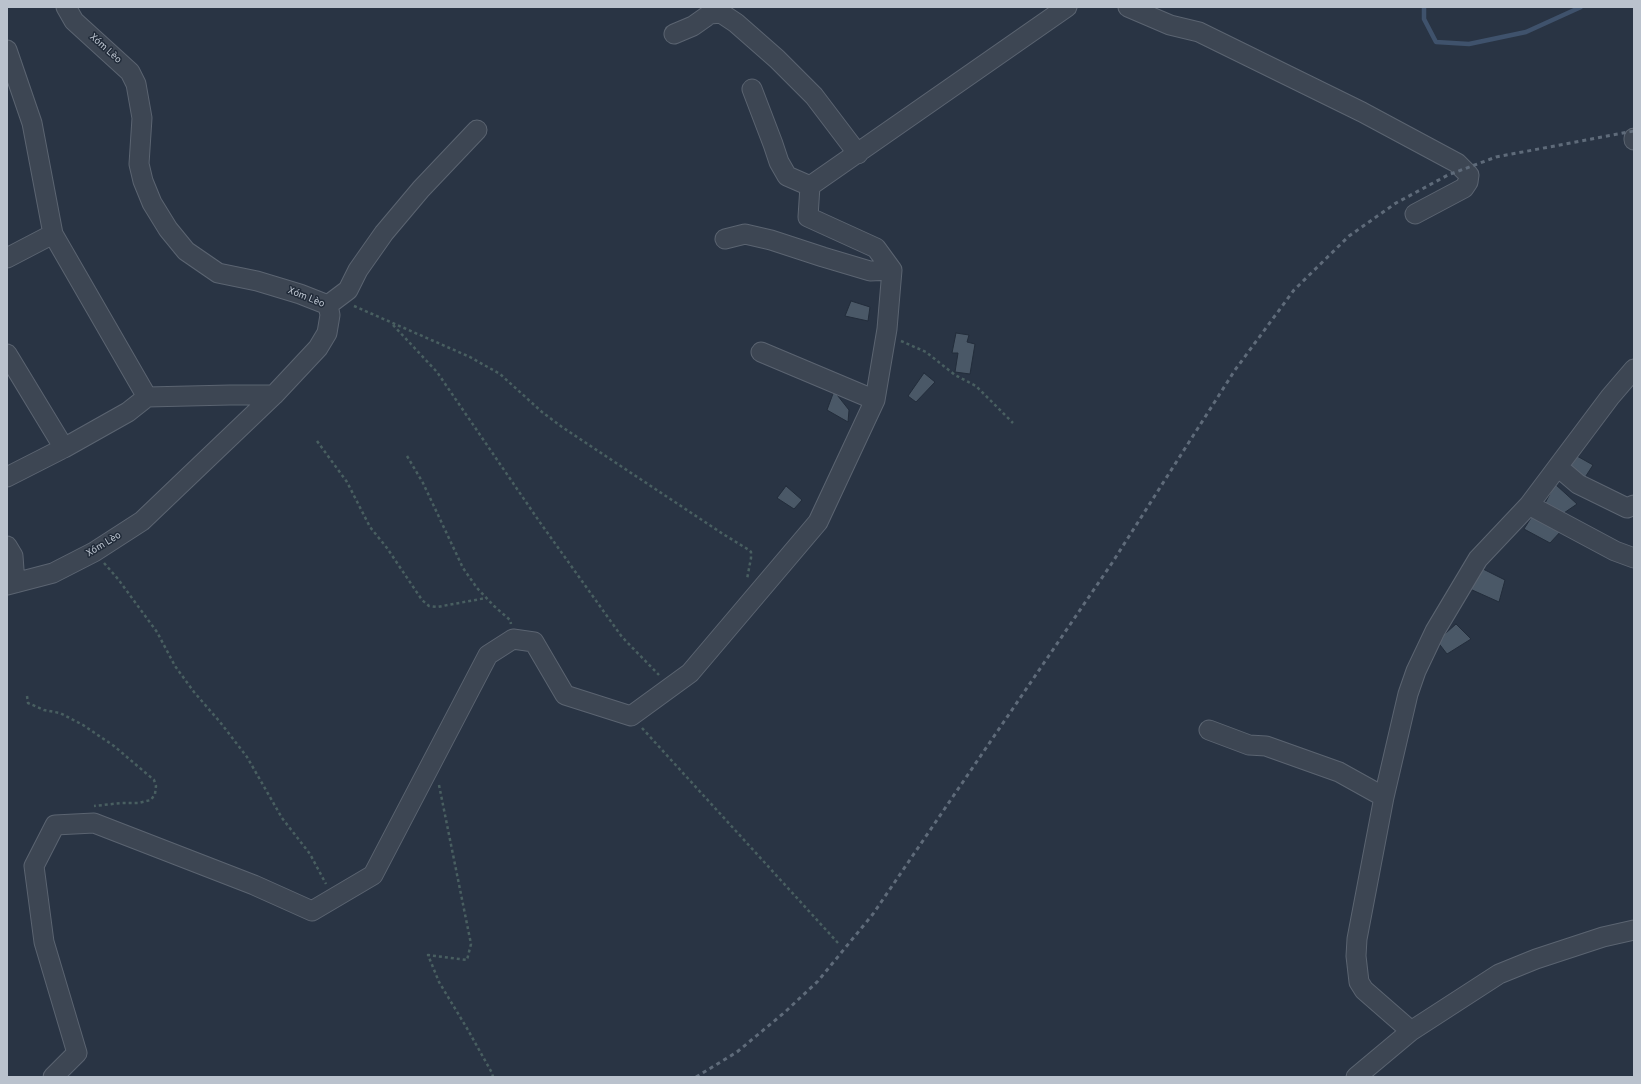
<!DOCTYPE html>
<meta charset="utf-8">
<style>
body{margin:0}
#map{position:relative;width:1641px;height:1084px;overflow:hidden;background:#293444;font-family:Overpass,sans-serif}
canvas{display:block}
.frame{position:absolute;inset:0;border:8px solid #bac2cd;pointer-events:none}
</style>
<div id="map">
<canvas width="1641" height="1084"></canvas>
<div class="frame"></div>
</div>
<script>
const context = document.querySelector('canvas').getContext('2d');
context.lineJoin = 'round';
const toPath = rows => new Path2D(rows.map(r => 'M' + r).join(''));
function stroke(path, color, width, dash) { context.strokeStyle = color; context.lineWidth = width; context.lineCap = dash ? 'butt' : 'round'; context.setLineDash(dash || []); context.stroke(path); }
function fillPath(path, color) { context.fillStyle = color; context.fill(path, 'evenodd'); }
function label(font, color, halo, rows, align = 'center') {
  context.font = font + ' Overpass,sans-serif'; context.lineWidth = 3; context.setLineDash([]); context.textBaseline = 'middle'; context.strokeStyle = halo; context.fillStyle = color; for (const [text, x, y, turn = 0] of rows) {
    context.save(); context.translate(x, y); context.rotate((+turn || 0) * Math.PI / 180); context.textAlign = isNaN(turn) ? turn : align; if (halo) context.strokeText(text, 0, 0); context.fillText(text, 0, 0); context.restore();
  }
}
stroke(toPath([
 [1424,7,1424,19,1436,42,1469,44,1526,32,1581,7]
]), '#3f526c', 4.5);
const building = toPath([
 [851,301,870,307,868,321,845,316,851,301],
 [956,333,969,335,967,342,975,344,970,374,955,372,958,353,952,353,956,333],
 [924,373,935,382,916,402,908,396,924,373],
 [834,391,849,410,848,422,827,410,834,391],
 [1577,456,1593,465,1584,479,1570,466,1577,456],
 [1555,484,1577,504,1561,515,1543,507,1555,484],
 [786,486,802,500,794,509,777,498,786,486],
 [1534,513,1562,530,1550,543,1524,529,1534,513],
 [1479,567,1505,580,1499,602,1470,589,1479,567],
 [1456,624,1471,639,1447,654,1437,641,1456,624]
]);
fillPath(building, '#4a5867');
stroke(building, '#232d3b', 1);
const minor = toPath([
 [1128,7,1170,25,1199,32,1362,112,1457,163,1469,175,1468,182,1464,188,1415,214],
 [674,34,693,26,710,14,721,13,736,23,777,59,814,96,858,154],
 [7,50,32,123,53,234],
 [752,89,773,144,779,162,787,176,810,186],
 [1634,138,1634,140],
 [725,239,745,234,771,240,823,257,870,271,892,270],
 [7,258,53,234,147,397],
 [328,305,348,290,358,270,384,233,421,189,477,130],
 [761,352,875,400],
 [7,354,64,448],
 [1558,467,1578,484,1627,508,1634,505],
 [7,477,64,448,128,412,147,397,230,395,274,395],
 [1529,505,1615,551,1634,558],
 [7,546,13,556,15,583],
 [7,585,53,573,94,552,142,521,274,395,318,348,327,333,330,315,328,305,300,294,257,281,218,273,186,251,168,229,152,203,143,181,139,164,142,118,136,84,130,72,74,21,66,7],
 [1209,730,1249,745,1266,746,1339,772,1384,797],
 [1411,1031,1364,990,1359,982,1356,956,1357,939,1384,797,1408,694,1416,671,1435,631,1478,559,1529,505,1610,397,1634,369],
 [53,1077,77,1053,44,942,34,866,55,825,94,823,254,885,312,911,373,875,488,655,513,639,534,642,565,695,631,716,690,673,818,522,875,400,887,329,892,270,876,248,808,217,810,186,1067,7],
 [1356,1077,1411,1031,1499,974,1536,959,1603,937,1634,930]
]);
stroke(minor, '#5b6471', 21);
stroke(toPath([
 [354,306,470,357,500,374,542,412,562,427,723,534,749,550,751,552,751,558,747,579],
 [393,325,437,372,539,521,622,637,659,675],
 [901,341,926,352,955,375,976,386,1013,423],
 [317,441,347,482,370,527,387,548,422,600,429,606,437,607,486,598],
 [407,456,423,483,463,568,477,588,494,606,510,620,511,624],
 [104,563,118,579,157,632,175,666,194,692,220,722,247,757,282,818,310,854,326,884],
 [27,696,28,703,44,710,60,713,83,725,114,746,154,780,156,786,155,794,151,800,138,803,121,803,94,806],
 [642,728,838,943],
 [439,785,471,944,467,960,428,955,439,982,468,1030,492,1073,493,1077]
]), '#495f61', 2.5, [3, 3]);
stroke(minor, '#3d4653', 19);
stroke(toPath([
 [696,1077,737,1052,785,1012,818,981,873,914,1112,563,1235,370,1294,290,1349,236,1396,203,1448,175,1496,157,1634,131]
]), '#5f6b7a', 3, [4, 4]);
label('10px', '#bac2cd', '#212b39', [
 ["Xóm Lèo",105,49,42],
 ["Xóm Lèo",306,298,22],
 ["Xóm Lèo",104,545,-31]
]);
</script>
